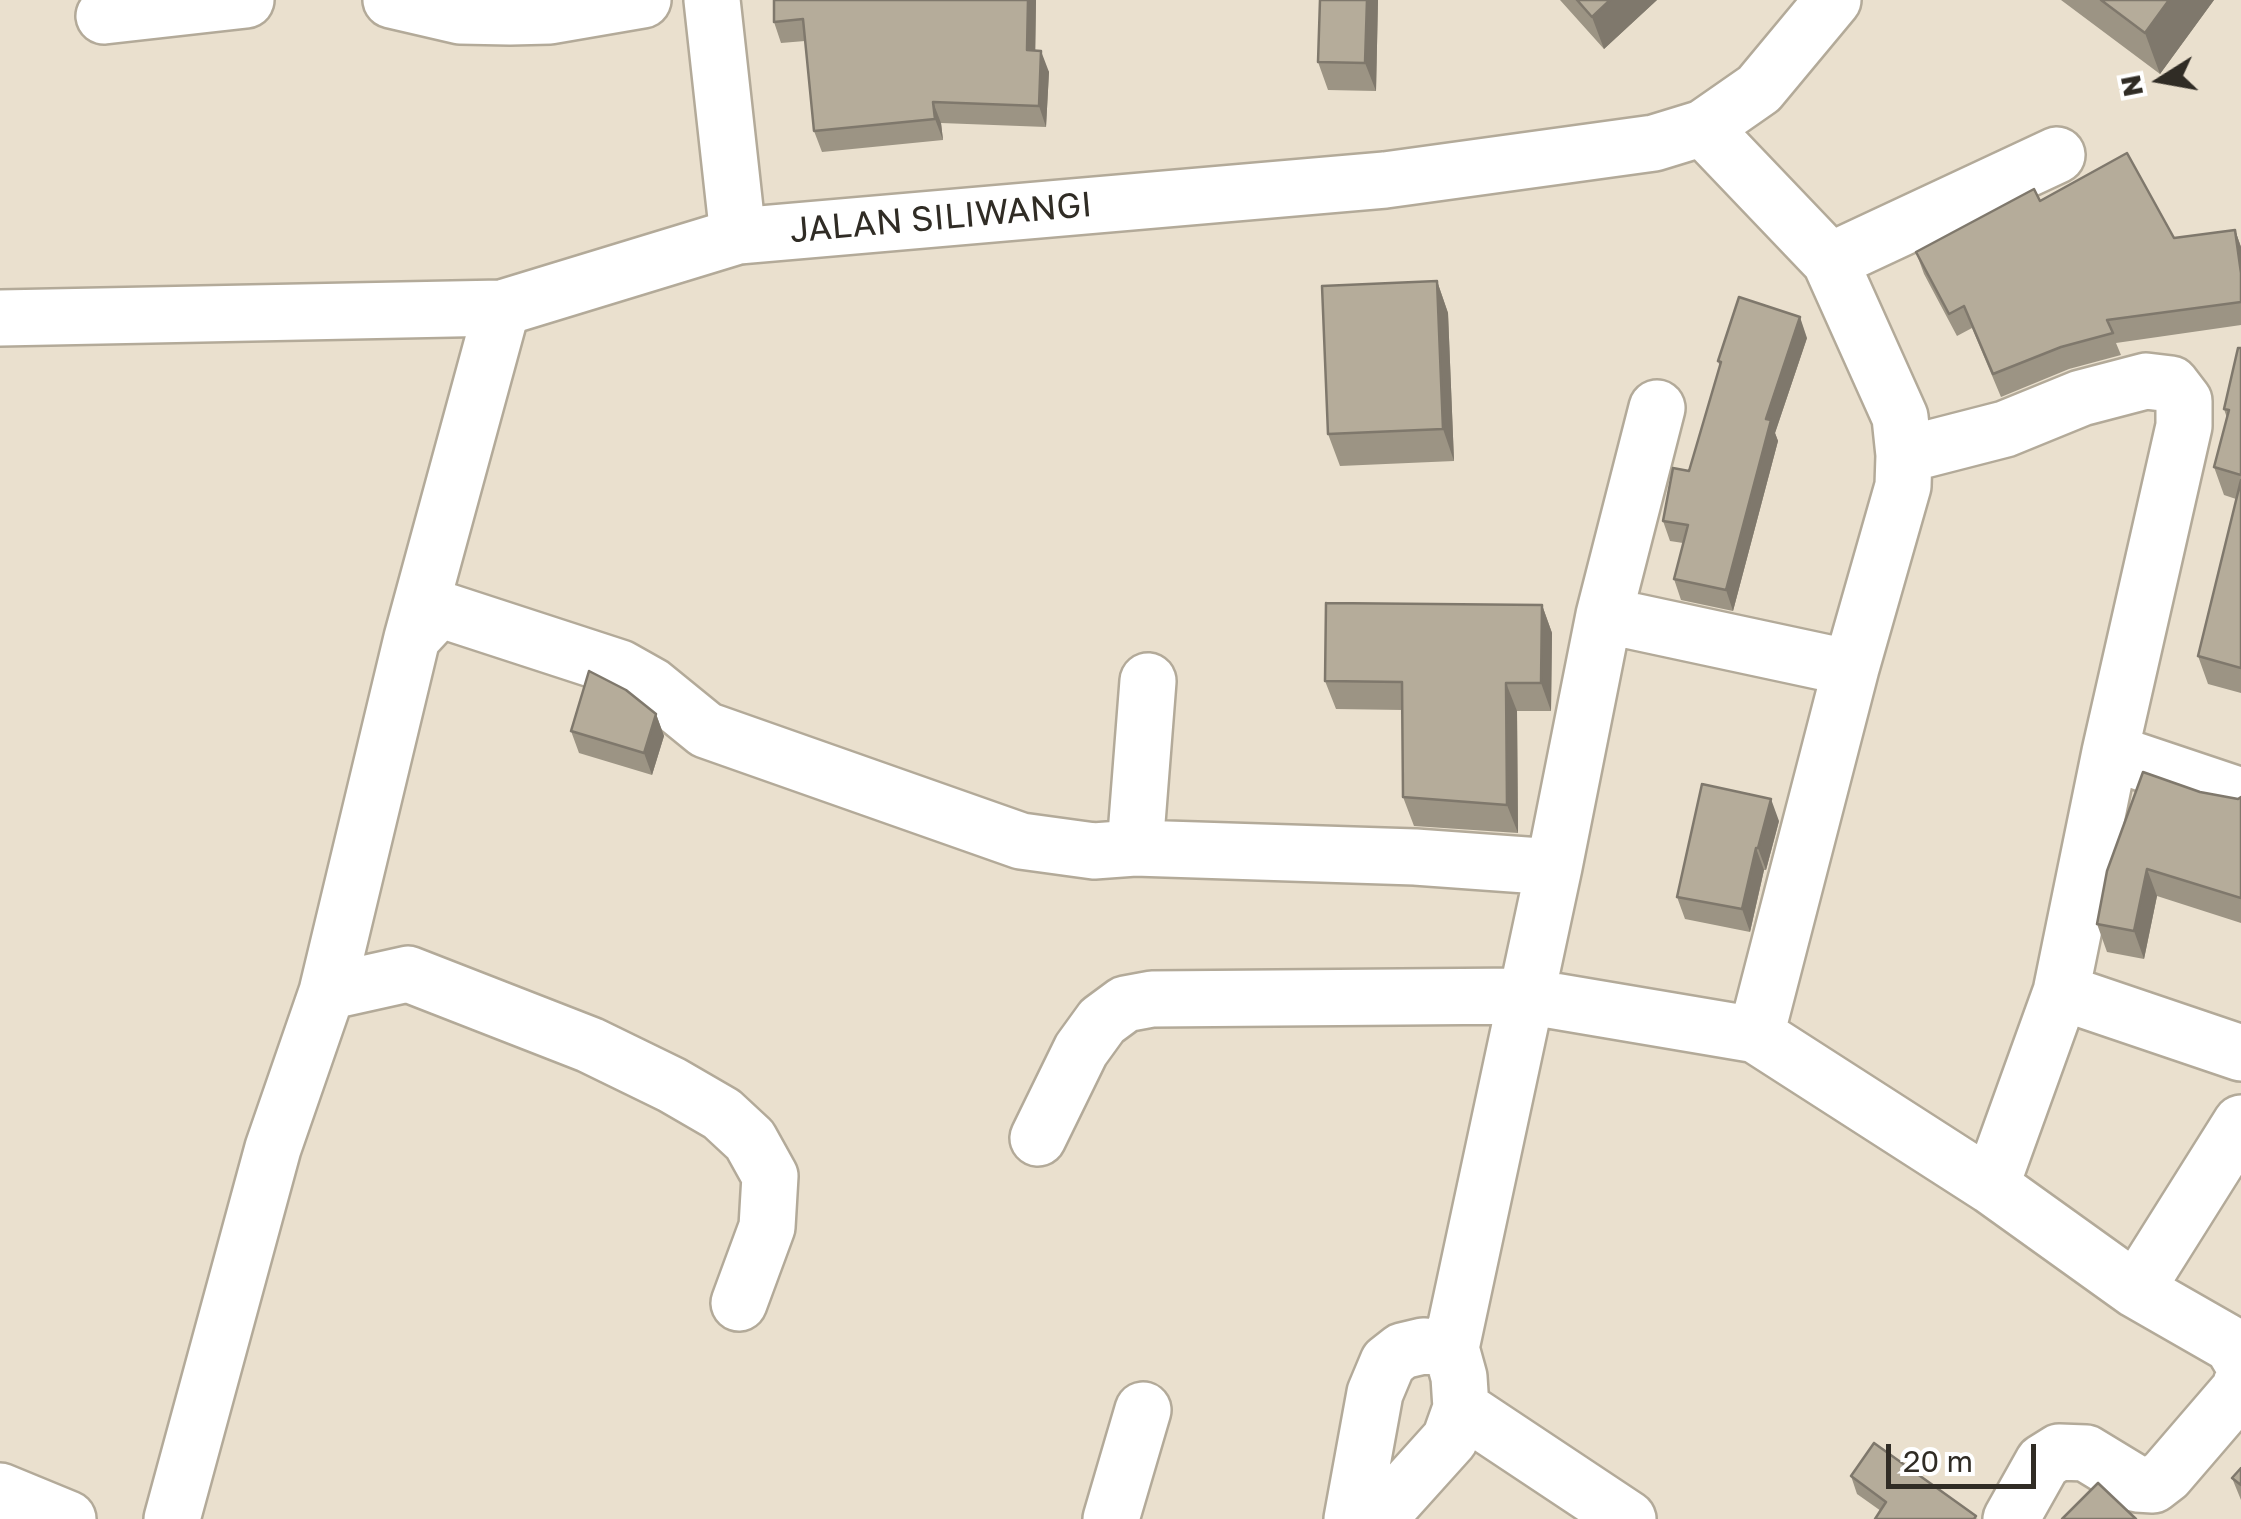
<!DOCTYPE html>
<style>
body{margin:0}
#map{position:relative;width:2241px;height:1519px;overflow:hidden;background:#eae0ce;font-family:"Golos Text",sans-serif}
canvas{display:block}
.north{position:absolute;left:2111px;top:30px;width:100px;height:100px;-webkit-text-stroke:8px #fff;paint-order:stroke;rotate:259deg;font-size:28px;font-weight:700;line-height:40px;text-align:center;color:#302c25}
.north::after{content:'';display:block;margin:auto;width:35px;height:45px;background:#302c25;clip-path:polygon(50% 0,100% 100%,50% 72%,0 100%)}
.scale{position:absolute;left:1886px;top:1444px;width:150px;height:45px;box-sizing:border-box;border:5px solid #302c25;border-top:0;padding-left:12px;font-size:30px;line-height:35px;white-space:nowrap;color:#302c25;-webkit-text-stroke:8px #fff;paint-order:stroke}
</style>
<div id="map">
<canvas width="2241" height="1519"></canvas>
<div class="north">N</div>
<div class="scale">20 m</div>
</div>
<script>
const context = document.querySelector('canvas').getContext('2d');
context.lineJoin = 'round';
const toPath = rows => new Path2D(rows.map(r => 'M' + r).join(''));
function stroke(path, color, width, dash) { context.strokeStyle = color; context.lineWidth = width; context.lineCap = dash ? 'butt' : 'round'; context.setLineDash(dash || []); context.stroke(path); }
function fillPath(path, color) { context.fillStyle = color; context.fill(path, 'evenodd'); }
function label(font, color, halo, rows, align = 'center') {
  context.font = font + ' "Golos Text",sans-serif'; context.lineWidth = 10; context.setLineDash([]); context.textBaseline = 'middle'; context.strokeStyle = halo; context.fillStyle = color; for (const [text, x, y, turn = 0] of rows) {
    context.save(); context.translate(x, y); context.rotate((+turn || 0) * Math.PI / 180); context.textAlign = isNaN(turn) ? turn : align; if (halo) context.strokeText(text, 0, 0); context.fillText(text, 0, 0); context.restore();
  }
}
const street = toPath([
 [391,0,460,16,510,17,550,16,643,0],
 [712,0,738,236],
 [104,16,246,0],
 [1703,128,1830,261,1900,417,1904,455,1903,486,1851,668,1756,1035,1991,1186,2136,1290,2232,1345,2241,1360],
 [1830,261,2057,155],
 [1904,455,2005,429,2081,398,2146,381,2171,384,2184,401,2184,426,2110,752,2061,992,1991,1186],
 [1604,615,1851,668],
 [412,638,439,609,620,668,652,686,706,730,1021,841,1094,851,1135,848,1415,857,1554,867],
 [2110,752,2241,796],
 [1135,848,1148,681],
 [327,992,408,974,590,1045,672,1085,722,1114,750,1140,770,1176,767,1227,739,1303],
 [2061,992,2241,1053],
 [1038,1138,1081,1050,1102,1021,1125,1004,1152,999,1525,996,1756,1035],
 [2136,1290,2241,1123],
 [1461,1408,1628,1519],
 [0,1491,68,1519],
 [172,1519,273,1148,327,992,412,638,502,308],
 [1111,1519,1143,1410],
 [1352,1519,1375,1393,1388,1362,1402,1351,1423,1346,1451,1348],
 [1378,1519,1450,1439,1461,1408,1459,1377,1451,1348,1554,867,1604,615,1657,408],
 [2011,1519,2043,1462,2059,1452,2086,1453,2137,1484,2153,1485,2166,1475,2240,1389,2241,1384]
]);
const primary = toPath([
 [0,318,502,308,738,236,1385,180,1654,143,1703,128,1759,89,1833,0]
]);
stroke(street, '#b3aa99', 60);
stroke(primary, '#b3aa99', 60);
stroke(street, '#fff', 55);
stroke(primary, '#fff', 55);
fillPath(toPath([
 [774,0,1036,0,1035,51,1049,72,1046,127,941,123,943,140,822,152,814,131,805,41,781,43,774,22],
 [1320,0,1378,0,1376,91,1328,90,1318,62],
 [1560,0,1657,0,1604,49],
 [2061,0,2214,0,2160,74],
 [2040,201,2174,238,2235,230,2241,247,2241,325,2116,343,2121,355,2069,369,2001,397,1972,328,1957,336,1924,274,1916,252],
 [1437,281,1448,313,1454,461,1340,466,1328,434],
 [1807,338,1775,433,1778,441,1733,611,1681,600,1674,579,1683,543,1670,541,1663,521,1689,471,1720,367,1718,361],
 [2241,348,2241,693,2208,684,2198,656,2236,499,2224,495,2214,467,2227,418,2224,409],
 [1542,605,1552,633,1551,711,1517,711,1518,833,1414,826,1403,797,1403,710,1336,709,1325,681],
 [656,714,664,736,652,775,579,753,571,731],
 [2200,792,2238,799,2241,797,2241,923,2157,896,2144,959,2107,952,2097,924],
 [1779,821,1766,870,1764,870,1750,932,1685,919,1677,897],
 [2241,1468,2241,1500,2232,1478],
 [1851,1476,1978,1519,1881,1511,1857,1494]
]), '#9c9484');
fillPath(toPath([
 [1028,0,1036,0,1035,71,1027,50],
 [1367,0,1378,0,1376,91,1365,63],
 [1610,0,1657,0,1604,49,1592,17],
 [2169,0,2214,0,2160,74,2145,33],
 [1041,51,1049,72,1046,127,1039,106],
 [933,102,941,123,943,140,935,119],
 [2235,230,2241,247,2241,273],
 [1437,281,1448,313,1454,461,1443,429],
 [1800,317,1807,338,1775,433,1778,441,1733,611,1726,590,1766,419],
 [1542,605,1552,633,1551,711,1541,683],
 [1506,683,1517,711,1518,833,1507,805],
 [656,714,664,736,652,775,644,753],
 [1771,799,1779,821,1766,870,1758,848],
 [1756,848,1764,870,1750,932,1742,909],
 [2147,869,2157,896,2144,959,2134,931]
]), '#7f786c');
const building = toPath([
 [774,0,1028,0,1027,50,1041,51,1039,106,933,102,935,119,814,131,803,19,774,22,774,0],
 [1320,0,1367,0,1365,63,1318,62,1320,0],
 [1577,0,1610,0,1592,17,1577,0],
 [2101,0,2169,0,2145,33,2101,0],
 [2127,153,2174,238,2235,230,2241,273,2241,302,2107,320,2113,333,2061,347,1993,374,1964,306,1949,314,1916,252,2034,189,2040,201,2127,153],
 [1437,281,1443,429,1328,434,1322,286,1437,281],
 [1739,297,1800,317,1766,419,1771,420,1726,590,1674,579,1688,525,1663,521,1673,468,1689,471,1721,362,1718,361,1739,297],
 [2238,348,2241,348,2241,475,2214,467,2229,410,2224,409,2238,348],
 [2241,480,2241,668,2198,656,2241,480],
 [1326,603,1542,605,1541,683,1506,683,1507,805,1403,797,1402,682,1325,681,1326,603],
 [589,671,626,690,656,714,644,753,571,731,589,671],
 [2143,772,2200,792,2238,799,2241,797,2241,898,2147,869,2134,931,2097,924,2107,871,2143,772],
 [1702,784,1771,799,1758,848,1756,848,1742,909,1677,897,1702,784],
 [1874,1443,1976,1516,1974,1519,1875,1519,1886,1502,1851,1476,1874,1443],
 [2241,1468,2241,1485,2232,1478,2241,1468],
 [2098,1483,2136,1519,2062,1519,2098,1483]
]);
fillPath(building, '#b5ac9a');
stroke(building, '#7f786c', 2.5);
label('35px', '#302c25', '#fff', [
 ["JALAN SILIWANGI",941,218,-5]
]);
</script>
